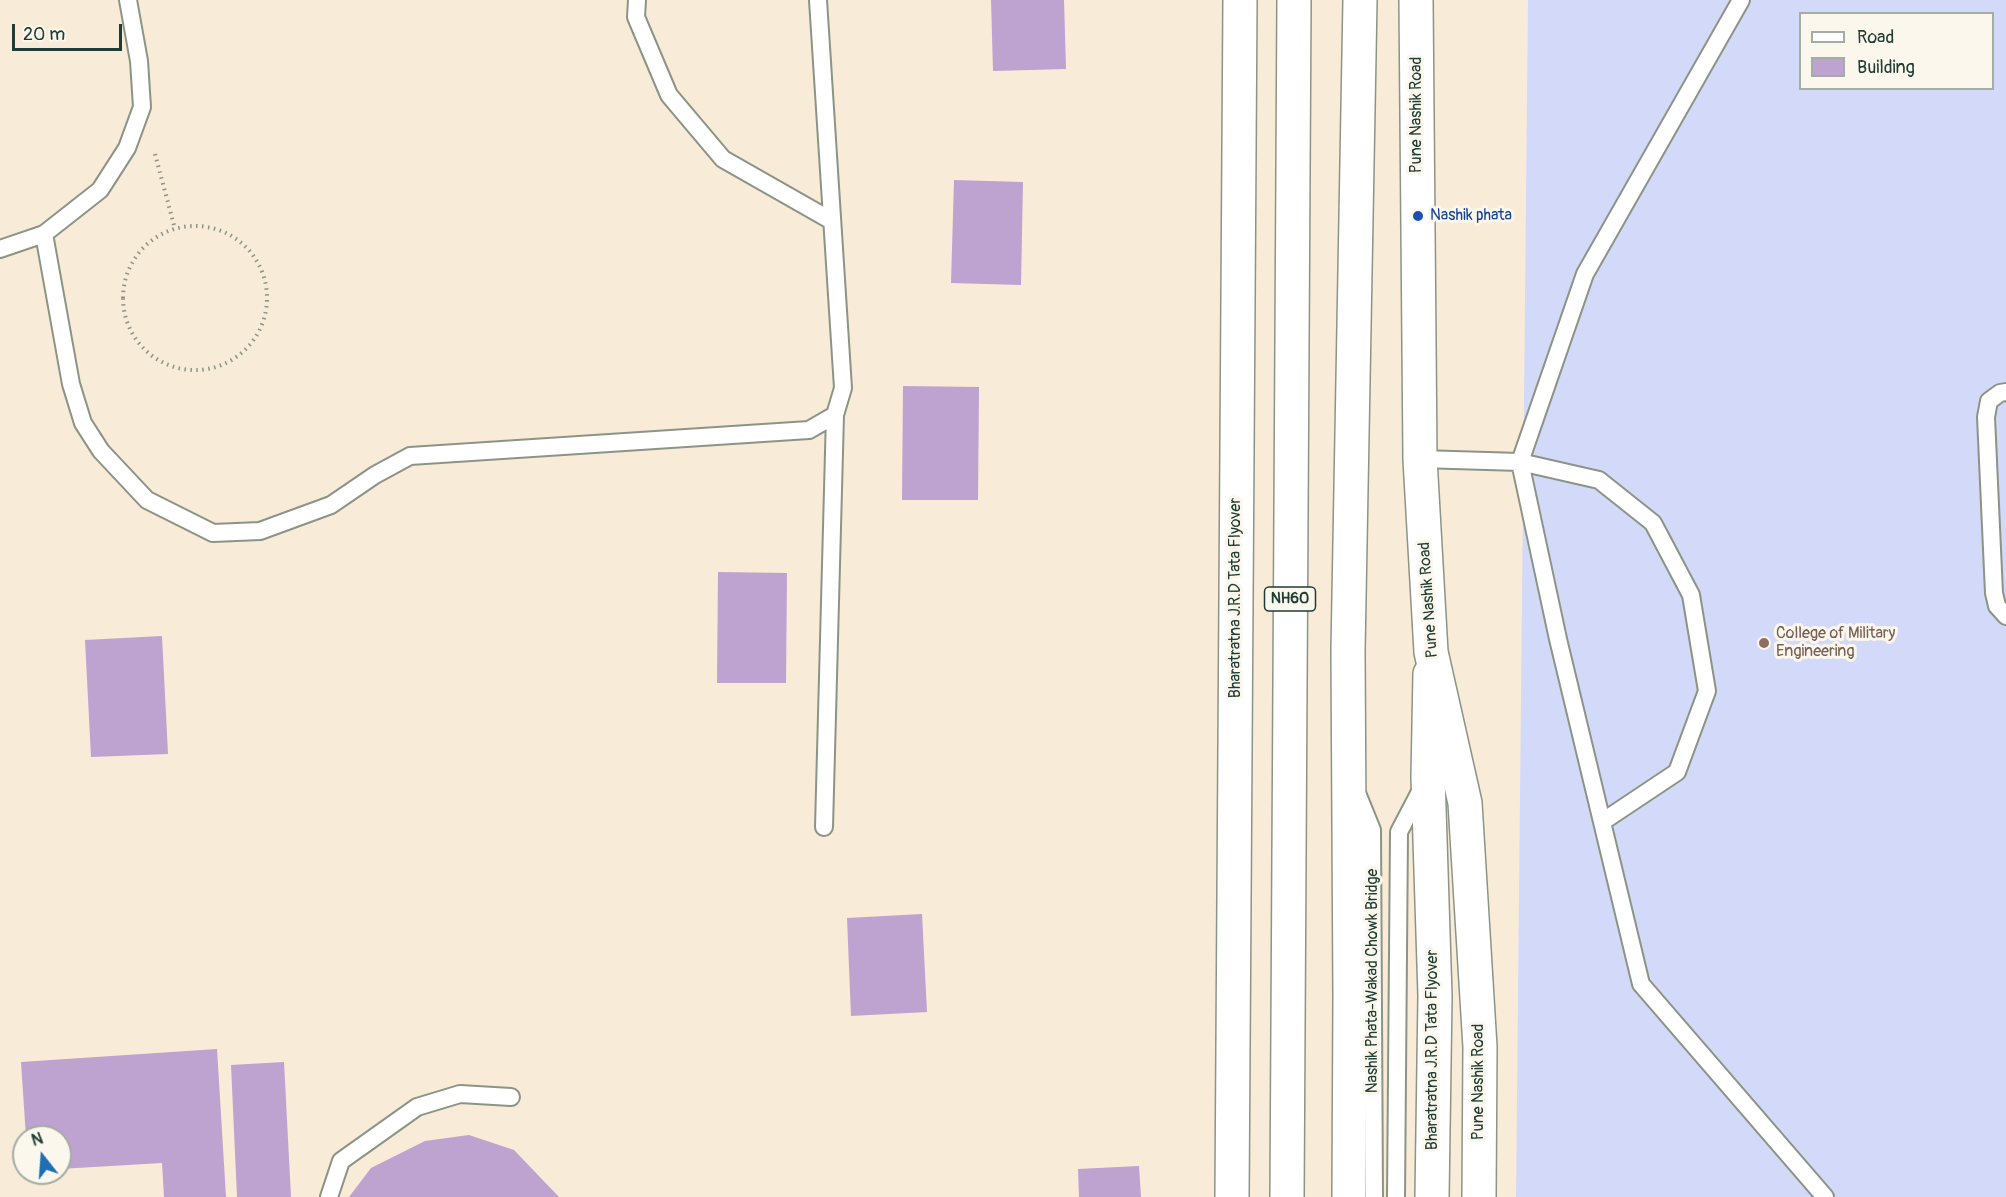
<!DOCTYPE html>
<style>
body{margin:0}
#map{position:relative;width:2006px;height:1197px;overflow:hidden;background:#f8ebd8;font-family:Pangolin,sans-serif}
canvas{display:block}
.legend{position:absolute;left:1799px;top:12px;width:195px;height:78px;box-sizing:border-box;background:#fbf7ec;border:2px solid #a3ada2;margin:0;padding:8px 10px;list-style:none;font-size:18px;color:#1f3d34}
.legend li{display:flex;align-items:center;gap:12px;height:30px}
.legend b{width:30px;border:2px solid #a3ada2}
.north{position:absolute;left:12px;top:1125px;width:60px;height:60px;box-sizing:border-box;background:#fbf7ec;border:2px solid #a3ada2;border-radius:50%;rotate:343deg;font-size:16px;font-weight:700;line-height:24px;text-align:center;color:#1f3d34}
.north::after{content:'';display:block;margin:auto;width:21px;height:27px;background:#1f6fb2;clip-path:polygon(50% 0,100% 100%,50% 72%,0 100%)}
.scale{position:absolute;left:12px;top:24px;width:110px;height:27px;box-sizing:border-box;border:3px solid #1f3d34;border-top:0;padding-left:8px;font-size:18px;line-height:21px;white-space:nowrap;color:#1f3d34;-webkit-text-stroke:4px #fbf7ec;paint-order:stroke}
</style>
<div id="map">
<canvas width="2006" height="1197"></canvas>
<ul class="legend">
<li><b style="height:8px;background:#fff"></b>Road</li>
<li><b style="height:16px;background:#bea2d0"></b>Building</li>
</ul>
<div class="north">N</div>
<div class="scale">20 m</div>
</div>
<script>
const context = document.querySelector('canvas').getContext('2d');
context.lineJoin = 'round';
function fillPath(path, color) { context.fillStyle = color; context.fill(path, 'evenodd'); }
const toPath = rows => new Path2D(rows.map(r => 'M' + r).join(''));
function stroke(path, color, width, dash) { context.strokeStyle = color; context.lineWidth = width; context.lineCap = dash ? 'butt' : 'round'; context.setLineDash(dash || []); context.stroke(path); }
function label(font, color, halo, rows, align = 'center') {
  context.font = font + ' Pangolin,sans-serif'; context.lineWidth = 6; context.setLineDash([]); context.textBaseline = 'middle'; context.strokeStyle = halo; context.fillStyle = color; for (const [text, x, y, turn = 0] of rows) {
    context.save(); context.translate(x, y); context.rotate((+turn || 0) * Math.PI / 180); context.textAlign = isNaN(turn) ? turn : align; if (halo) context.strokeText(text, 0, 0); context.fillText(text, 0, 0); context.restore();
  }
}
fillPath(toPath([
 [1528,0,2006,0,2006,1197,1516,1197],
 [1800,14,1992,14,1992,88,1800,88]
]), '#d3d9f9');
fillPath(toPath([
 [991,0,1064,0,1066,69,993,71],
 [954,180,1023,182,1021,285,951,283],
 [903,386,979,387,978,500,902,500],
 [718,572,787,573,786,683,717,683],
 [162,636,168,754,91,757,85,640],
 [922,914,927,1012,851,1016,847,918],
 [217,1049,226,1197,164,1197,162,1163,60,1169,60,1137,26,1137,21,1062],
 [284,1062,291,1197,237,1197,231,1065],
 [469,1135,514,1150,559,1197,349,1197,371,1168,425,1141],
 [1139,1166,1141,1197,1079,1197,1078,1169]
]), '#bea2d0');
const lane = toPath([
 [637,0,636,17,669,95,723,159,832,221],
 [1741,0,1585,274,1520,462,1558,639,1641,984,1825,1197],
 [44,234,71,384,83,423,101,451,147,500,213,533,260,531,331,505,375,475,410,456,809,430,835,415,843,388,818,0],
 [0,249,44,234,100,190,127,148,142,107,139,61,128,0],
 [2006,392,2000,393,1989,401,1986,417,1994,593,1997,606,2006,616],
 [1420,459,1520,462,1599,480,1653,523,1691,595,1707,691,1677,772,1602,822],
 [1357,793,1372,830,1374,1197],
 [824,827,835,415],
 [329,1197,341,1161,417,1107,460,1094,511,1097],
 [1396,1197,1399,832,1422,788]
]);
const primary = toPath([
 [1430,674,1428,777,1435,996,1432,1197],
 [1349,1197,1350,996,1348,651,1360,0]
]);
const highway = toPath([
 [1416,0,1420,459,1431,652,1465,803,1480,1047,1479,1197],
 [1232,1197,1240,0],
 [1287,1197,1294,0]
]);
stroke(lane, '#8c9486', 20);
stroke(primary, '#8c9486', 36);
stroke(highway, '#8c9486', 36);
stroke(toPath([
 [155,154,175,229],
 '123 298a72 72 0 1 1 144 0a72 72 0 1 1-144 0Z'
]), '#8c9486', 4, [1.5, 4.5]);
stroke(lane, '#fff', 16);
stroke(primary, '#fff', 33);
stroke(highway, '#fff', 33);
for (const [x, y, r, color] of [
 [1418,216,6,"#1a4fb4"],
 [1764,643,6,"#8d6e63"]
]) { const dot = new Path2D(); dot.arc(x, y, r, 0, 2 * Math.PI); context.fillStyle = color; context.fill(dot); stroke(dot, '#fbf7ec', 2); }
for (const [x, y, w] of [
 [1290,599,51]
]) { const box = new Path2D(); box.roundRect(x - w / 2, y - 12, w, 24, 4.5); context.fillStyle = '#fbf7ec'; context.fill(box); stroke(box, '#1f3d34', 1.5); }
label('bold 15px', '#1f3d34', null, [
 ["NH60",1290,599]
]);
label('16px', '#1f3d34', '#fbf7ec', [
 ["Pune Nashik Road",1417,115,-90],
 ["Bharatratna J.R.D Tata Flyover",1236,598,-90],
 ["Pune Nashik Road",1429,600,-94],
 ["Nashik Phata-Wakad Chowk Bridge",1373,981,-90],
 ["Bharatratna J.R.D Tata Flyover",1433,1050,-90],
 ["Pune Nashik Road",1479,1082,-90]
]);
label('16px', '#164399', '#fbf7ec', [
 ["Nashik phata",1430,216]
], 'left');
label('16px', '#785e54', '#fbf7ec', [
 ["College of Military",1776,634],
 ["Engineering",1776,652]
], 'left');
</script>
